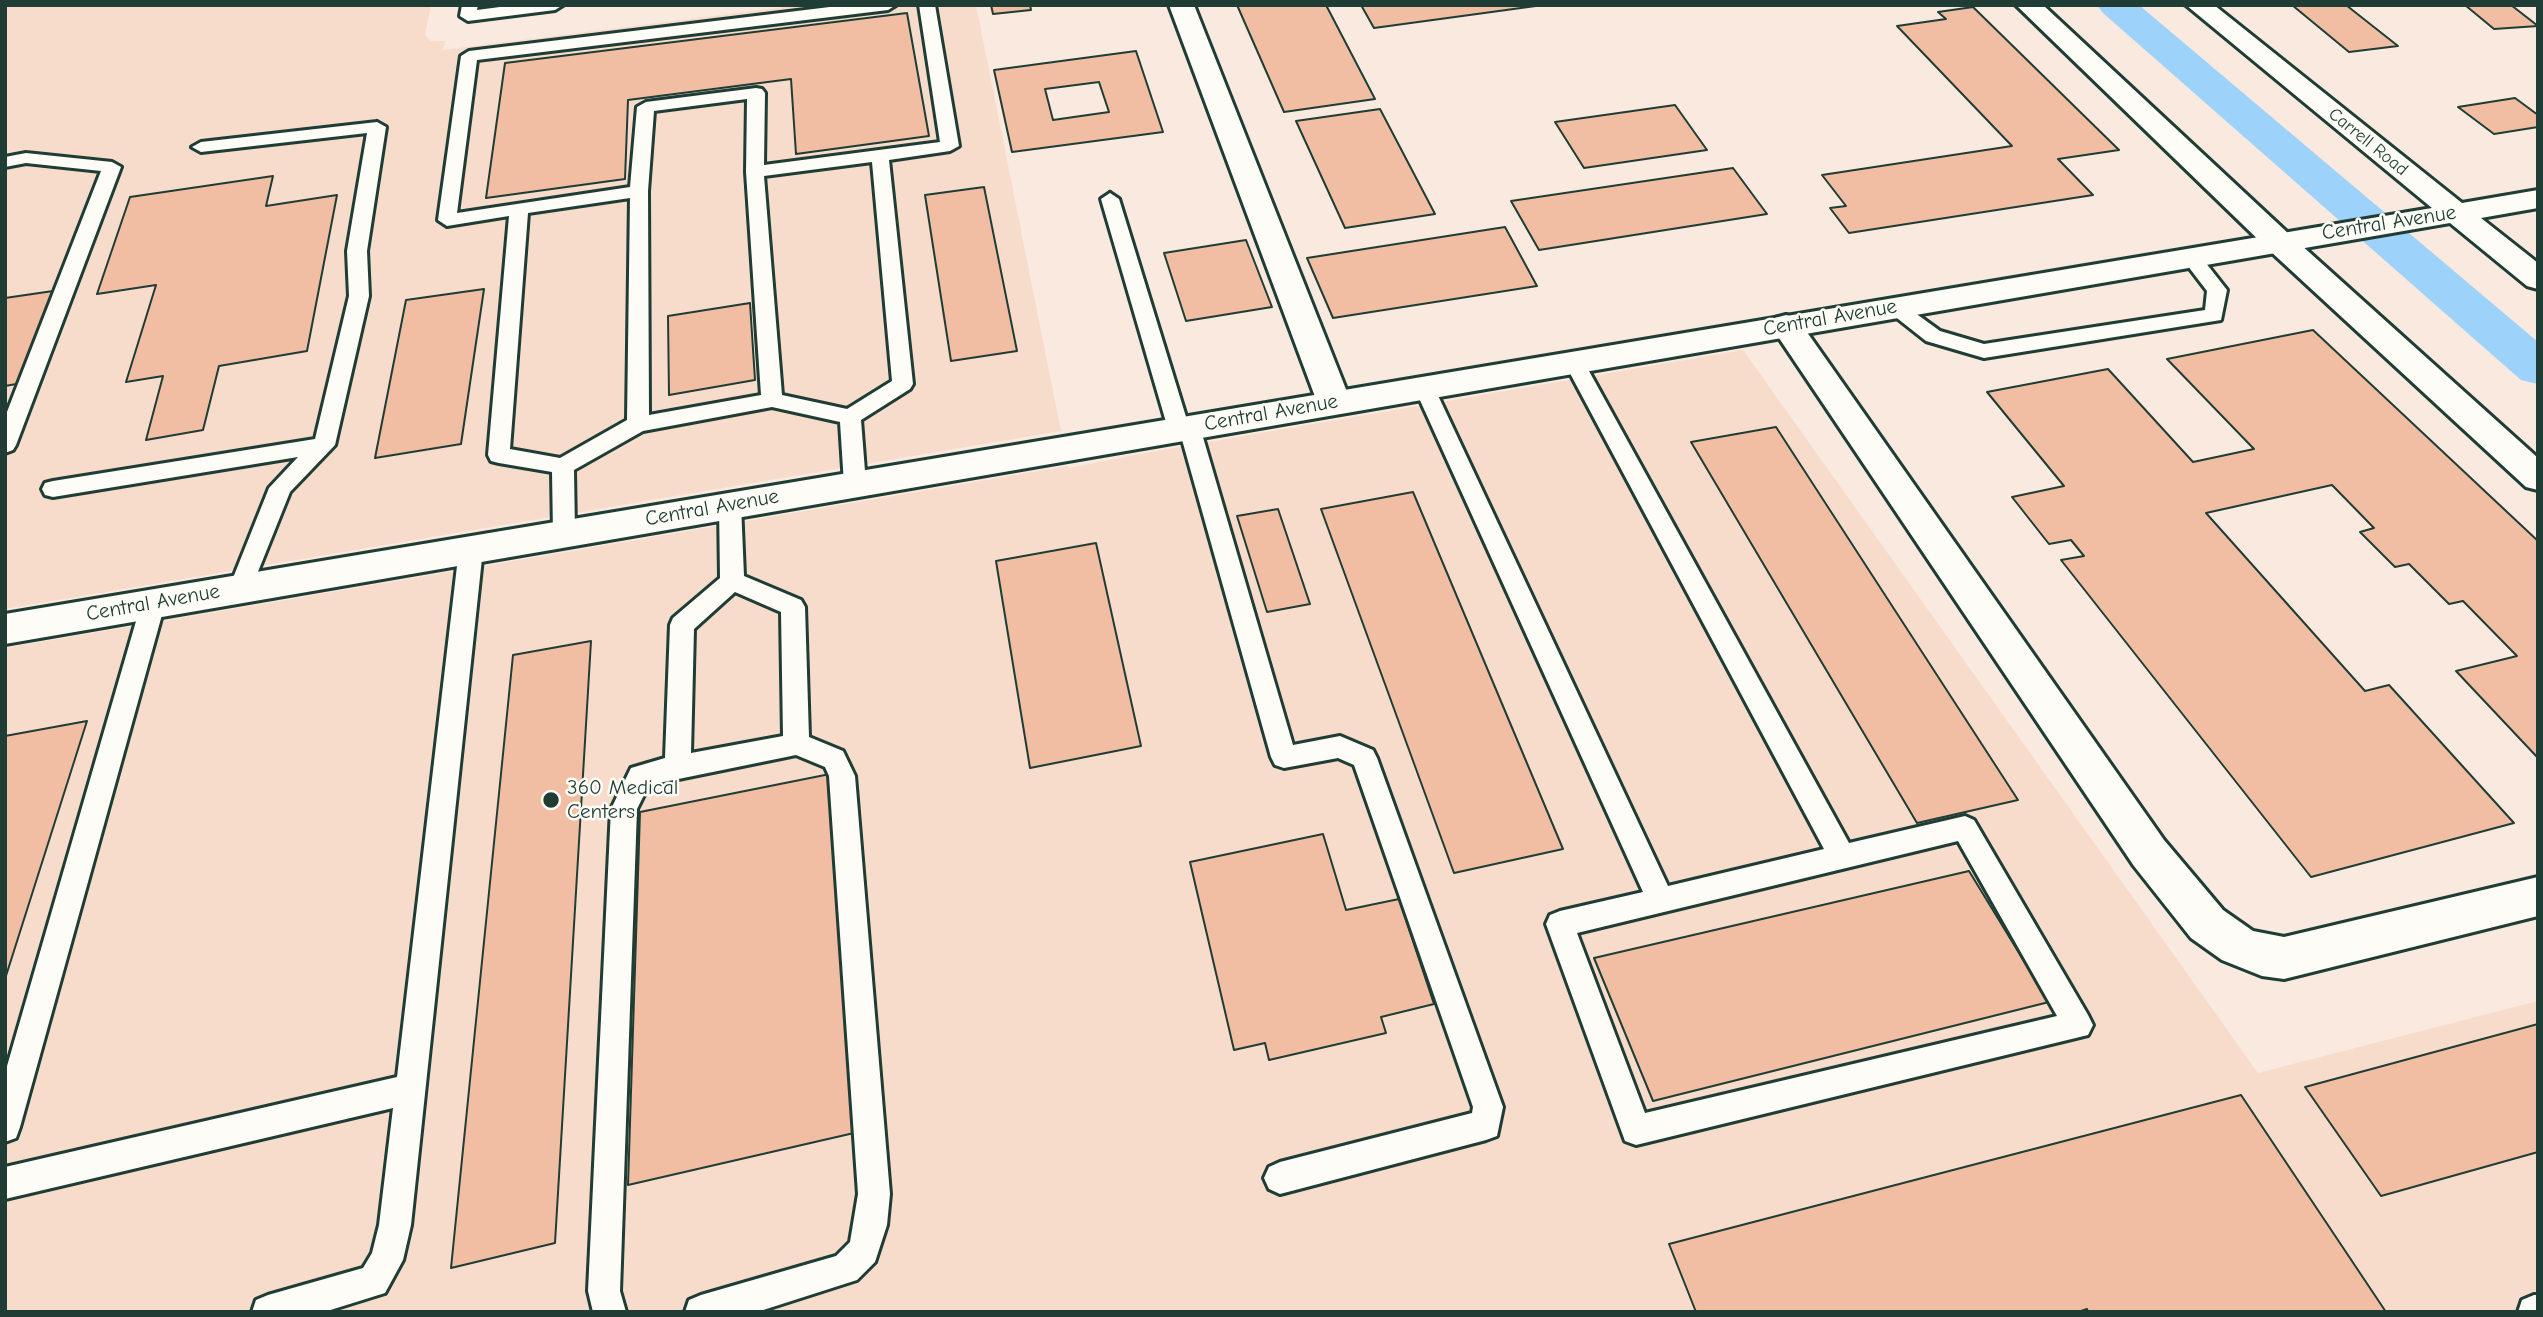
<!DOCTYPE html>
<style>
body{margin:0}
#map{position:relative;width:2543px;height:1317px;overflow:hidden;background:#f9e9de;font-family:"Comic Neue",sans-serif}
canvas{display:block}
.frame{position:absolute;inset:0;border:7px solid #1f3d34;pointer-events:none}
</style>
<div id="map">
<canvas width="2543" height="1317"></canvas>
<div class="frame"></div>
</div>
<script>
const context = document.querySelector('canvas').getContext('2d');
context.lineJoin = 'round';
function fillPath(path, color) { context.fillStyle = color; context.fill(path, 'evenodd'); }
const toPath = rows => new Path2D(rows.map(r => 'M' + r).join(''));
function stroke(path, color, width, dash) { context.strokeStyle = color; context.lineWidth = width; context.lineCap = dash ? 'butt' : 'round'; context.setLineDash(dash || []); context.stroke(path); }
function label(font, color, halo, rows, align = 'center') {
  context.font = font + ' "Comic Neue",sans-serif'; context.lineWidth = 5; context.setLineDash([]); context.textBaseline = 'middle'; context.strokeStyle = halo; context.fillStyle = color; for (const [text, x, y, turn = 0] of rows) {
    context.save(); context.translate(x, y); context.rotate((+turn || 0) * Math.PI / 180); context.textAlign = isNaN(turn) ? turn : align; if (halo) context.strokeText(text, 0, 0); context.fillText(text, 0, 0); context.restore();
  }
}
fillPath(toPath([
 [5,5,431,5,425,35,431,41,445,41,443,50,802,5,976,5,1061,431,5,609],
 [1743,350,2258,1073,2538,1001,2538,1312,5,1312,5,648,1068,466,1069,468,1145,453]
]), '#f7dccc');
fillPath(toPath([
 [2097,5,2139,5,2538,342,2538,384,2521,380,2103,13,2097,5]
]), '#9dd2fb');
const building = toPath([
 [991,5,1030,5,1031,10,993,14,991,5],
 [1237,5,1326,5,1375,99,1284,112,1237,5],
 [1361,5,1543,5,1374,28,1361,5],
 [2292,5,2346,5,2398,46,2349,52,2292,5],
 [2465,5,2511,5,2538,26,2494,29,2465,5],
 [1973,7,2119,150,2058,159,2093,195,1849,233,1830,208,1846,206,1822,175,2012,146,1897,26,1946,19,1938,12,1973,7],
 [907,13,929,136,796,154,791,79,628,100,625,179,486,198,505,63,907,13],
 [1136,51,1163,132,1012,152,994,70,1136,51],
 [1099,82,1109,112,1053,120,1045,89,1099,82],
 [2515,98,2538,115,2538,127,2494,134,2458,107,2515,98],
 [1675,105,1707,150,1584,168,1555,122,1675,105],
 [1380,109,1435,214,1345,228,1296,121,1380,109],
 [1733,168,1767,214,1539,250,1511,201,1733,168],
 [273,176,266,206,337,195,307,351,219,366,203,430,146,440,163,376,126,382,156,285,97,294,130,197,273,176],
 [984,187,1017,351,951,361,925,195,984,187],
 [1505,227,1537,286,1333,318,1307,258,1505,227],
 [1246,240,1272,307,1186,321,1164,253,1246,240],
 [484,289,461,444,375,458,406,300,484,289],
 [60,290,22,383,5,386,5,298,60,290],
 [750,303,755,380,669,395,668,316,750,303],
 [2313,330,2538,541,2538,758,2456,671,2517,656,2463,601,2449,604,2409,564,2395,567,2360,532,2374,528,2332,485,2206,513,2365,691,2389,685,2514,823,2311,877,2061,560,2084,556,2071,540,2049,544,2012,497,2064,486,1987,392,2108,369,2193,462,2254,449,2167,359,2313,330],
 [1776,427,2018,800,1917,823,1691,442,1776,427],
 [1413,492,1563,849,1454,873,1321,509,1413,492],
 [1278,509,1310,604,1267,612,1237,516,1278,509],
 [1096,543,1141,746,1030,768,996,561,1096,543],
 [591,641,555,1243,451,1268,513,655,591,641],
 [87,721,5,979,5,736,87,721],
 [830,774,854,1133,628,1185,640,812,830,774],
 [1323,834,1346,910,1399,899,1434,1004,1381,1017,1386,1033,1269,1060,1265,1043,1234,1050,1190,862,1323,834],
 [1969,871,2049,1002,1653,1101,1594,958,1969,871],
 [2538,1024,2538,1152,2381,1196,2305,1087,2538,1024],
 [2241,1095,2386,1312,2088,1312,2087,1309,2078,1312,1696,1312,1669,1244,2241,1095]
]);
fillPath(building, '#f1bda3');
stroke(building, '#1f3d34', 2);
const lane = toPath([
 [462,5,478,5,477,10,515,5,563,5,555,10,468,21,460,16,462,5],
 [846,5,896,5,888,10,477,60,457,213,630,187,637,107,646,102,756,88,762,89,765,93,764,165,940,142,919,5,935,5,959,146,950,151,889,160,913,384,910,389,861,420,866,484,863,490,855,492,847,490,844,484,840,422,772,407,643,431,574,470,575,533,572,539,564,542,556,539,553,533,552,472,499,463,491,461,488,455,509,216,447,226,438,220,461,56,469,51,846,5],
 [747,99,746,172,761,395,649,415,648,191,654,111,747,99],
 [872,162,892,381,847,409,782,395,764,176,872,162],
 [630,198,627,420,560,458,510,449,528,213,630,198],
 [377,122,386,127,367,251,369,296,335,445,290,492,249,594,241,597,233,594,229,588,269,488,298,457,53,497,45,495,42,489,45,483,53,481,315,439,349,296,347,251,367,133,201,152,192,147,201,142,377,122],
 [26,153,112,162,121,167,16,445,13,450,5,453,5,417,101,171,26,163,5,167,5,157,26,153],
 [1110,193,1119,199,1187,420,1197,422,1200,427,1293,745,1340,736,1373,750,1377,758,1503,1107,1497,1136,1486,1140,1280,1194,1269,1189,1264,1178,1269,1167,1280,1162,1472,1113,1473,1107,1354,765,1338,758,1284,768,1275,765,1271,757,1181,436,1171,434,1168,429,1101,199,1110,193],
 [2191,251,2198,253,2227,290,2221,320,1984,358,1926,341,1883,307,1886,302,1893,301,1900,302,1940,331,1984,344,2205,310,2207,291,2181,257,2184,253,2191,251],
 [1574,355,1581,357,1584,362,1849,843,1965,816,1974,820,2088,1015,2093,1025,2088,1035,1636,1145,1625,1141,1546,924,1550,915,1560,911,1643,892,1414,387,1417,382,1431,382,1434,387,1668,886,1824,849,1564,362,1567,357,1574,355],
 [1958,841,2057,1016,1645,1113,1577,933,1958,841],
 [730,497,738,499,741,505,744,576,801,600,805,607,809,737,843,751,855,776,890,1194,887,1225,875,1262,857,1280,757,1312,685,1312,689,1300,701,1295,836,1256,850,1242,858,1194,829,776,825,767,796,755,649,785,637,809,620,1291,626,1312,593,1312,588,1291,611,809,631,768,665,758,670,625,673,618,720,578,719,505,722,499,730,497],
 [735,592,781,612,783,736,691,753,694,629,735,592],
 [471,540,479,543,483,549,411,1225,403,1260,385,1293,324,1312,252,1312,256,1300,268,1295,363,1268,372,1253,379,1225,393,1108,5,1199,5,1167,397,1077,459,549,463,543,471,540],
 [153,595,161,597,165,604,20,1127,16,1138,5,1142,5,1073,141,604,145,597,153,595],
 [2534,1295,2538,1295,2538,1312,2518,1312,2522,1300,2534,1295]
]);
const street = toPath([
 [1169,5,1194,5,1351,402,1346,410,1334,413,1322,410,1317,402,1169,5],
 [2016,5,2043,5,2290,235,2538,458,2538,490,2526,487,2268,249,2016,5],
 [1786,315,1797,318,2164,840,2223,910,2253,931,2284,937,2538,877,2538,916,2284,979,2262,976,2222,960,2191,938,2134,866,1775,332,1770,325,1775,318,1786,315]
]);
const secondary = toPath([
 [2186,5,2214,5,2462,203,2538,190,2538,208,2481,218,2538,263,2538,289,2527,286,2450,223,5,644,5,614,2432,208,2186,5]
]);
stroke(lane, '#1f3d34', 6);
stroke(street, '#1f3d34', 6);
stroke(secondary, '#1f3d34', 6);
fillPath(lane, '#fdfcf7');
fillPath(street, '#fdfcf7');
fillPath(secondary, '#fdfcf7');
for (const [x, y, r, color] of [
 [551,800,9,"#1f3d34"]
]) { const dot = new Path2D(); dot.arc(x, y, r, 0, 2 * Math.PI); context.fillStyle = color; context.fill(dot); stroke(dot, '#fdfcf7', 2.5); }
label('18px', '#1f3d34', '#fdfcf7', [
 ["Carrell Road",2368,142,39]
]);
label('21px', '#1f3d34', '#fdfcf7', [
 ["Central Avenue",2389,223,-9],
 ["Central Avenue",1830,318,-10],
 ["Central Avenue",1271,413,-10],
 ["Central Avenue",712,508,-10],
 ["Central Avenue",153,603,-10]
]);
label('21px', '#1f3d34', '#fdfcf7', [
 ["360 Medical",567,788],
 ["Centers",567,812]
], 'left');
</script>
